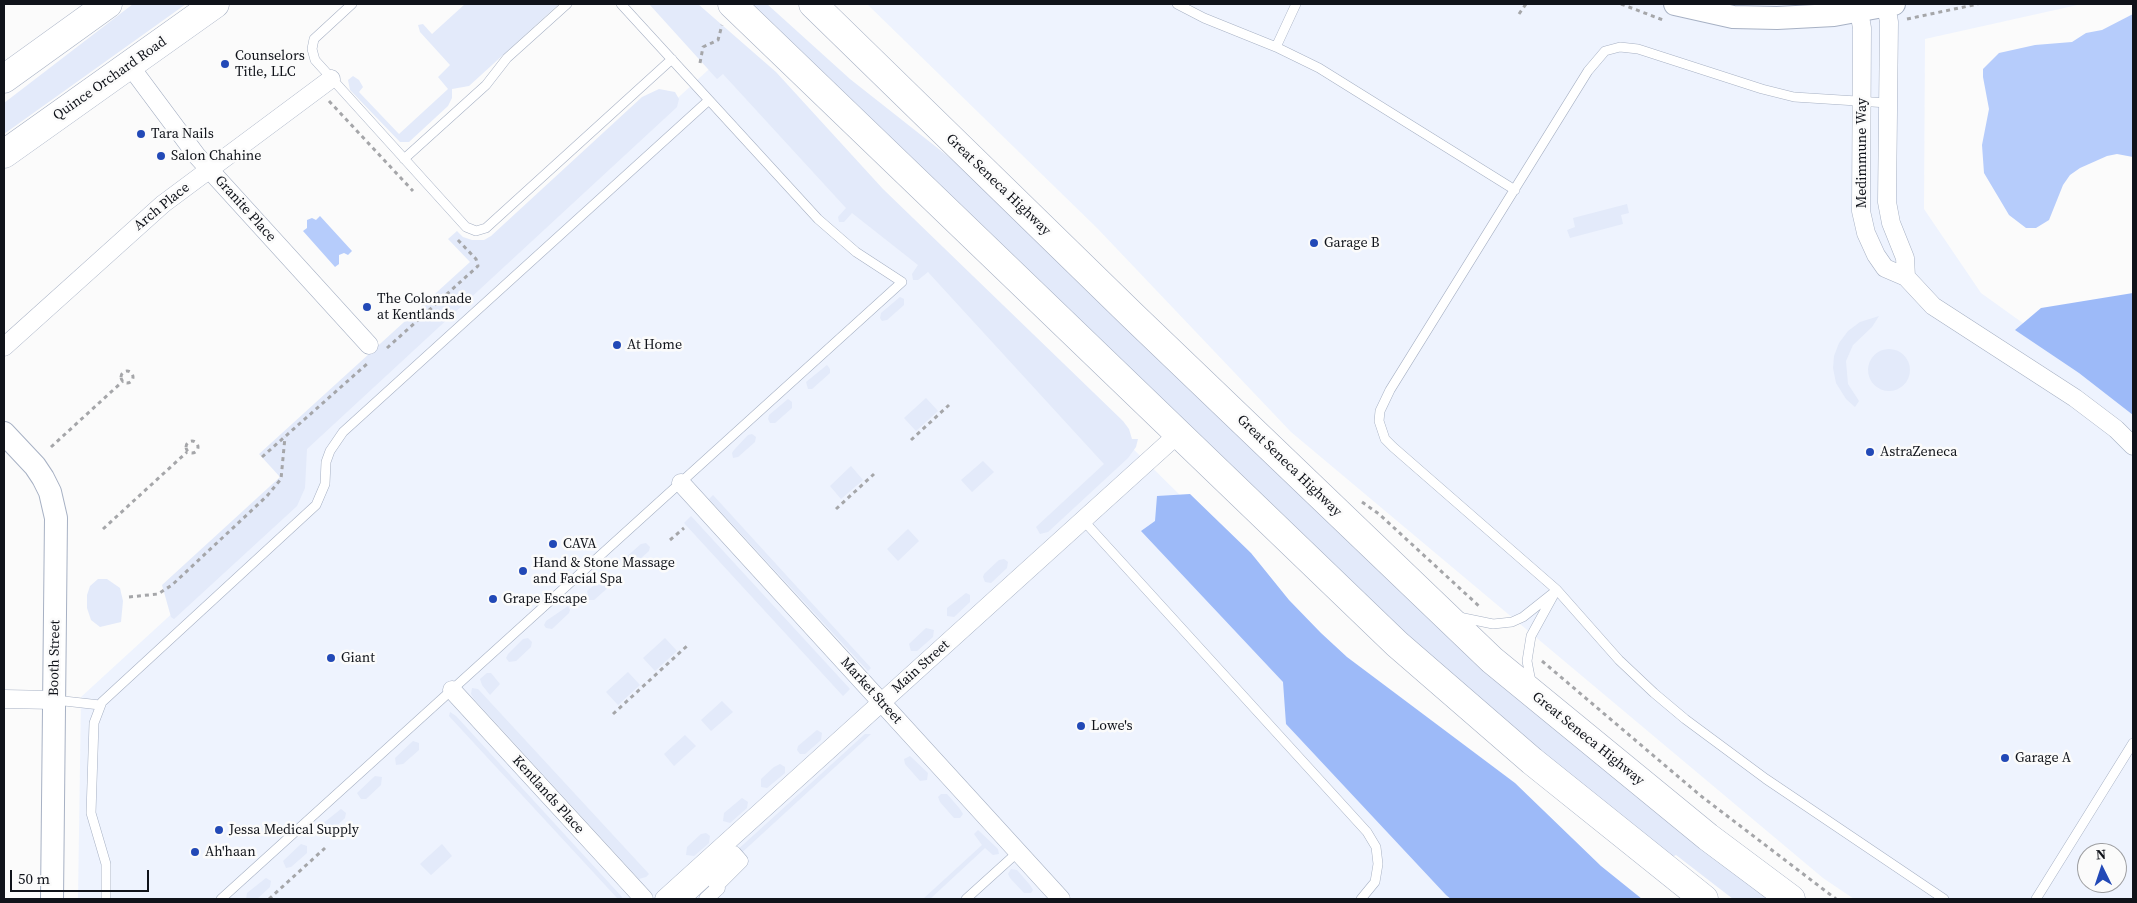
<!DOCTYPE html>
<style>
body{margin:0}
#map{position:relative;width:2137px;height:903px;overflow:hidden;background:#fbfbfb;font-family:"Source Serif 4",serif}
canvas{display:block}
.frame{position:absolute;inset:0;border:5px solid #10131a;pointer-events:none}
.north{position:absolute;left:2077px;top:843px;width:50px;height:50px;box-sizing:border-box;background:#fbfbfb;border:1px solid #9d9ea1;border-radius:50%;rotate:356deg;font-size:14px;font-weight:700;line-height:20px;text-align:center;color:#10131a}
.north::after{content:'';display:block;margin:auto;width:18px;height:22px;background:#2249b7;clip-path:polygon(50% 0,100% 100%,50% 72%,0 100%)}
.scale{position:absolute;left:10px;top:870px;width:139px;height:22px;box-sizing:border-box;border:2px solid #10131a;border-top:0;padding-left:6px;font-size:15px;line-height:18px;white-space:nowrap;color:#10131a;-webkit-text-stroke:4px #fbfbfb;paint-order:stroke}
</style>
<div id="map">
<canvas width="2137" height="903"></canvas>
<div class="frame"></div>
<div class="north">N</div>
<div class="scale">50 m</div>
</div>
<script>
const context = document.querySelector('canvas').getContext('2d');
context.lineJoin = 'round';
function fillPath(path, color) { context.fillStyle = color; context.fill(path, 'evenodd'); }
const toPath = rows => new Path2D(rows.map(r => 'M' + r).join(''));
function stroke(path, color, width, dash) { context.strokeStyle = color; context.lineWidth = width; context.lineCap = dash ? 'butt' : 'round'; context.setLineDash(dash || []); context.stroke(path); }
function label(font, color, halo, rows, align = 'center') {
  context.font = font + ' "Source Serif 4",serif'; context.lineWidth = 5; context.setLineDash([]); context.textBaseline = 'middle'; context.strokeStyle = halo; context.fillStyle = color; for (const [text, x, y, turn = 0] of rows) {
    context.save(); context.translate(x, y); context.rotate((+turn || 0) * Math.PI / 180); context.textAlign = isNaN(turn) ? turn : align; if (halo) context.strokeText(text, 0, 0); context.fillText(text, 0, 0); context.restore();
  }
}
fillPath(toPath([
 [867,4,2082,4,1925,39,1924,209,1981,293,2091,372,2133,410,2133,899,1854,899,1823,878,1291,432,1097,228],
 [2087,853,2117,853,2117,883,2087,883],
 [733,47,942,260,1270,584,1336,654,1640,899,78,899,81,697,286,509,294,452]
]), '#eef3fe');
fillPath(toPath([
 [133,4,186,4,4,134,4,103],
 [465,4,559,4,469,86,452,89,452,98,448,106,409,142,400,142,350,90,348,80,353,76,359,80,363,87,359,92,399,134,448,89,438,77,450,65,420,32,418,25,423,24,432,34],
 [649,4,698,4,776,72,883,189,1123,421,1129,429,1132,439,1138,439,1136,447,1128,458,1048,532,1040,534,1036,527,1104,464,928,272,918,280,913,280,912,274,918,265,852,213,844,222,839,222,838,217,846,208,723,74,717,79],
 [749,4,767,4,850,79,954,161,1773,899,1733,899,1676,855,1670,858,1612,813,1400,630],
 [659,89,675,92,679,99,677,107,307,449,305,488,297,506,174,619,171,617,162,585,280,477,259,454,470,262,448,239,457,231,463,237,472,240,484,240,491,236,642,97],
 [1627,204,1629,213,1621,215,1623,224,1570,238,1567,230,1575,227,1573,218],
 [900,297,904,299,904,305,887,320,882,321,880,318,881,313],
 [1879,316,1872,327,1853,345,1846,361,1848,384,1859,401,1855,407,1846,399,1836,383,1833,368,1834,356,1839,343,1848,331,1860,322],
 '1868 370a21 21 0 1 1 42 0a21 21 0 1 1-42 0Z',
 [827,365,830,369,830,373,812,389,808,389,806,382],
 [926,398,938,411,916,431,904,418],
 [788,399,792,402,792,408,775,423,770,423,768,419,769,415],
 [752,434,756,437,755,442,738,457,733,458,732,453,734,450,748,435],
 [983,461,994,472,972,492,961,480],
 [851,466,863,480,841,499,830,486],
 [713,495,871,668,868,671,709,499],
 [691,516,850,689,843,696,684,523],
 [908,529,919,541,898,561,887,549],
 [646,543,650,547,649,551,632,566,625,565,625,558,641,544],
 [1004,559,1008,562,1007,568,991,583,985,582,983,577,984,574,999,560],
 [604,577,611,578,611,585,594,600,589,600,587,591],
 [98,579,107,579,120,588,123,601,121,622,100,627,91,620,87,608,87,595,90,586],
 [966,593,970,595,970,602,954,617,947,616,947,608],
 [568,606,570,610,569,613,552,629,546,628,544,625,546,621],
 [926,628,934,630,933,637,917,651,911,651,909,644],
 [528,638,532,642,531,647,516,661,509,662,506,658,508,654,523,639],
 [665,638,677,651,655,671,643,658],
 [628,672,640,685,618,705,606,692],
 [487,673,491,673,500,684,490,695,482,685,480,679],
 [472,688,478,689,649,874,646,877,639,879,474,699,471,694],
 [722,701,733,712,711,731,701,720],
 [450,712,456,716,622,897,621,899,618,899,449,716],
 [817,730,822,733,821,740,805,754,800,754,797,750,798,746],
 [865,734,871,734,737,857,734,853],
 [685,735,696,746,674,766,664,754],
 [413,741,419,743,419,750,403,764,396,765,395,758],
 [910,756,928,773,927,780,920,781,905,764,904,759],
 [780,764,785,767,785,773,767,788,761,787,761,779,774,767],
 [375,776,382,777,381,785,366,799,361,799,357,793],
 [941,794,947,794,960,809,963,814,960,818,954,818,940,802,938,797],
 [742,798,748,802,747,808,730,823,723,821,724,813],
 [341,809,346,813,345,818,328,834,323,833,320,829,321,825],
 [978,830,998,849,999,854,993,855,985,848,930,899,923,899,982,845,974,834],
 [706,833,710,836,709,843,694,856,686,855,687,847,701,834],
 [301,844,307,846,307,853,291,867,286,868,283,861],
 [442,844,452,856,431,875,420,864],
 [1011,869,1017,870,1030,885,1033,890,1031,893,1024,893,1010,878,1008,874],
 [266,878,271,881,270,887,257,899,246,899,247,893]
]), '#e3eafa');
fillPath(toPath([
 [2133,293,2133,415,2079,373,2015,330,2041,308],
 [1190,494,1251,553,1289,600,1321,633,1347,657,1515,783,1601,866,1642,899,1451,899,1446,895,1286,724,1283,682,1141,531,1155,521,1157,496]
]), '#9dbaf8');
fillPath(toPath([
 [2133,14,2133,157,2117,154,2107,156,2080,168,2070,175,2063,185,2049,220,2036,228,2026,228,2009,215,1984,173,1982,145,1989,109,1983,77,1983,69,1999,53,2035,45,2072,42,2086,33,2102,30],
 [320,216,352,251,348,255,344,253,339,255,339,264,335,267,303,231,307,228,307,220,312,218,316,220]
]), '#b6ccfb');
const service = toPath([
 [352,4,314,39,312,49,315,60,466,227,476,231,486,228,672,59],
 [1177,4,1204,18,1276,47,1319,68,1515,190],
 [1276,47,1296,4],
 [1888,103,1794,97,1762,89,1638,49,1620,47,1605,51,1588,71,1390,390,1380,411,1379,421,1385,439,1393,447,1557,590,1619,660,1654,693,1685,719,1766,779,1944,899],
 [404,159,486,85,507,58,567,4],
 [1083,520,1367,832,1376,847,1378,864,1375,882,1361,899],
 [1459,617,1493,624,1512,622,1523,617,1557,590],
 [1531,682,1527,661,1531,636,1553,596],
 [55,700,100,705],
 [106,899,106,864,91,813,94,723,102,702,316,505,325,484,326,462,330,451,343,432,709,100],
 [221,899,902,282,856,252,818,219,621,4],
 [966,899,1018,852],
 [2036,899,2133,743]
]);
const pedestrian = toPath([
 [684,899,734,853,741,861,716,886,718,888,706,899]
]);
const minor = toPath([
 [1886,5,1889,22,1887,202,1891,223,1905,258,1906,277],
 [1859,11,1862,28,1861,211,1866,233,1876,255,1885,268,1906,277,1933,306,2075,398,2116,429,2133,446],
 [130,66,197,156,369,345],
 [4,347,163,204,331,79],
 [681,483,1061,899],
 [452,690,644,899],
 [4,699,54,700],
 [664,899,1177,435]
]);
const tertiary = toPath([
 [1675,4,1733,17,1777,18,1834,15,1894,4],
 [4,433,35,466,43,478,50,492,56,518,52,899]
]);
const primary = toPath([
 [732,4,1397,644,1532,761,1704,899],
 [813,4,1133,316,1492,660,1708,837,1791,899],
 [4,79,108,4],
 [4,154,215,4]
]);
stroke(service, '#a7b1c4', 10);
stroke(pedestrian, '#a7b1c4', 15);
stroke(minor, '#a7b1c4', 19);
stroke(tertiary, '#a7b1c4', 24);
stroke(primary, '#a7b1c4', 29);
stroke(toPath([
 [1621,4,1663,20],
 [1519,14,1526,4],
 [1907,19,1978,4],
 [700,63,703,47,718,40,722,25],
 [329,101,413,191],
 [387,348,478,266,476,259,456,238],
 '121 377a6 6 0 1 1 12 0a6 6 0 1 1-12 0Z',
 [911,440,949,405],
 '186 447a6 6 0 1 1 12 0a6 6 0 1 1-12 0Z',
 [51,447,123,381],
 [262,457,368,363],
 [1362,502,1379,514,1480,607],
 [836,509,874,474],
 [103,529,187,452],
 [670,540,684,528],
 [129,597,158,594,172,585,267,496,281,479,285,437],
 [1542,661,1701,796,1836,899],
 [613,714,688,645],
 [269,899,325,848]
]), '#a5a6a9', 3, [4, 4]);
stroke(service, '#fff', 9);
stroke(pedestrian, '#fff', 14);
stroke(minor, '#fff', 18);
stroke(tertiary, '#fff', 22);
stroke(primary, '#fff', 28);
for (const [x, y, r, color] of [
 [225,64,5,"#2249b7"],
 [141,134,5,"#2249b7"],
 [161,156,5,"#2249b7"],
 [1314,243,5,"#2249b7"],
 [367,307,5,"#2249b7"],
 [617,345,5,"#2249b7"],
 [1870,452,5,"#2249b7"],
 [553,544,5,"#2249b7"],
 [523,571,5,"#2249b7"],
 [493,599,5,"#2249b7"],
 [331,658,5,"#2249b7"],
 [1081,726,5,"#2249b7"],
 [2005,758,5,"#2249b7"],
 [219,830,5,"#2249b7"],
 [195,852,5,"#2249b7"]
]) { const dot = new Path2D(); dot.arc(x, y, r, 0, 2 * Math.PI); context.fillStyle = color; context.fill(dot); stroke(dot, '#fbfbfb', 2); }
label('14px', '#10131a', '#fbfbfb', [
 ["Counselors",235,56],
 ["Title, LLC",235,72],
 ["Tara Nails",151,134],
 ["Salon Chahine",171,156],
 ["Garage B",1324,243],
 ["The Colonnade",377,299],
 ["at Kentlands",377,315],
 ["At Home",627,345],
 ["AstraZeneca",1880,452],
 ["CAVA",563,544],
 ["Hand & Stone Massage",533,563],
 ["and Facial Spa",533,579],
 ["Grape Escape",503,599],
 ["Giant",341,658],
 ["Lowe's",1091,726],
 ["Garage A",2015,758],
 ["Jessa Medical Supply",229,830],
 ["Ah'haan",205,852]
], 'left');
label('14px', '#10131a', '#fbfbfb', [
 ["Quince Orchard Road",110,79,-35],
 ["Medimmune Way",1862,153,-90],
 ["Great Seneca Highway",998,185,44],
 ["Arch Place",162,207,-39],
 ["Granite Place",245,209,48],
 ["Great Seneca Highway",1289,466,44],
 ["Booth Street",55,658,-89],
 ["Main Street",921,667,-42],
 ["Market Street",871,691,48],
 ["Great Seneca Highway",1588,739,39],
 ["Kentlands Place",548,795,48]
]);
</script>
